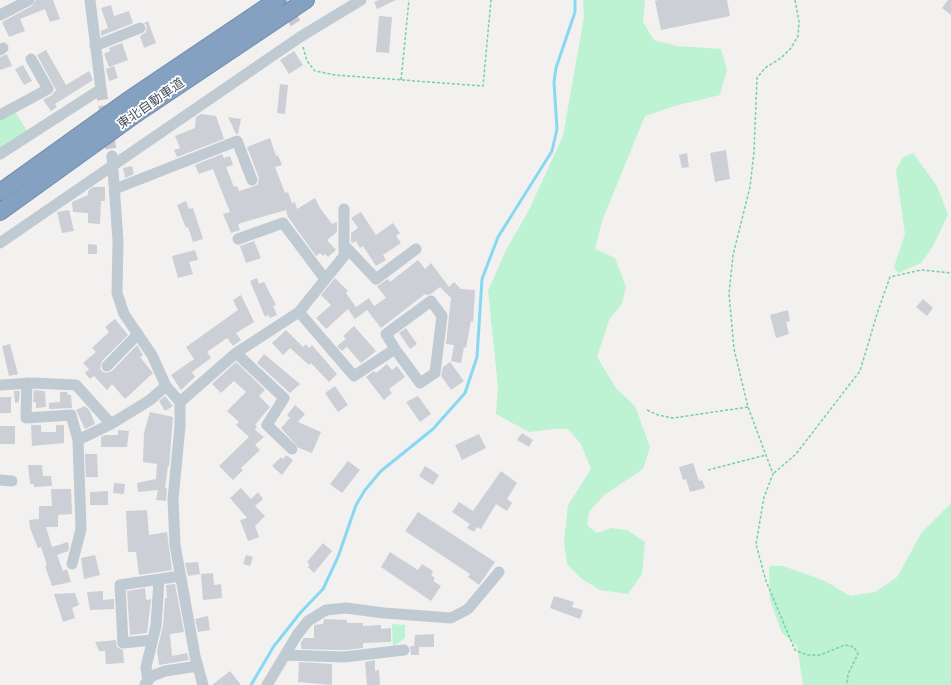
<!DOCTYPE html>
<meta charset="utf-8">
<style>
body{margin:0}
canvas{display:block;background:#f3f0f0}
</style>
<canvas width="951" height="685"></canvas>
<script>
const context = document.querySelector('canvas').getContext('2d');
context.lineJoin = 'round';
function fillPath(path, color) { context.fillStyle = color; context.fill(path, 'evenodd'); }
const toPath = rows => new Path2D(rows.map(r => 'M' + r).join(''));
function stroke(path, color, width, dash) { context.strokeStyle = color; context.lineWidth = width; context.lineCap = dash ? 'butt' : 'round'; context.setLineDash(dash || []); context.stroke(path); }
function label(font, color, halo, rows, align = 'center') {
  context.font = font + ' "Fira Sans Condensed","Noto Sans JP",sans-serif'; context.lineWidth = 3.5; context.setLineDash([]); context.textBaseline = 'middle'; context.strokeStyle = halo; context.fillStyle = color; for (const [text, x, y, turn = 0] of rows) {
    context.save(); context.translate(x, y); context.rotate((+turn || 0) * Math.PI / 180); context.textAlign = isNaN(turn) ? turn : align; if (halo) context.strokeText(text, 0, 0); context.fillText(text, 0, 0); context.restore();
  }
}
fillPath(toPath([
 [583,0,645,0,643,22,654,40,677,46,721,49,727,69,720,95,678,105,645,116,602,221,595,249,615,258,626,287,622,304,609,320,597,357,616,388,635,406,650,447,643,469,604,495,589,512,587,525,597,533,611,528,627,530,645,542,642,574,628,594,600,590,582,579,567,564,564,541,568,505,591,469,581,444,568,429,554,429,529,432,496,414,498,387,488,291,506,250,529,210,563,136,584,17],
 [16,113,27,131,0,150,0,120],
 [913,153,937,186,948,215,932,248,921,263,898,273,894,267,905,234,896,170,903,157],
 [951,503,951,685,803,685,797,646,782,633,770,600,769,566,783,566,825,581,850,596,875,592,897,577,922,532],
 [392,624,405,625,405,638,393,647]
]), '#bdf2d2');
stroke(toPath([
 [251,685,274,646,301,612,323,589,338,557,356,505,365,490,381,471,433,429,465,393,477,357,482,279,498,237,552,151,557,129,554,82,556,68,575,12,575,0]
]), '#87d9f1', 3);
fillPath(toPath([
 [36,0,53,0,60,19,50,22,45,9,20,19,25,31,9,37,2,22,32,6],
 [379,0,396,0,377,9,374,2],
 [659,0,727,0,730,16,661,30,655,1],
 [948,0,951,0,951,15,942,8],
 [111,5,114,16,129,11,133,23,101,36,101,31,108,28,101,8],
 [379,16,392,17,389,53,376,52],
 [148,21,156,43,144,48,140,36,146,32,147,26,144,23],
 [122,43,128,60,109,67,104,54,110,51,109,48],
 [46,50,66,85,89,71,93,80,55,104,57,107,51,111,43,100,52,95,56,90,37,55],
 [294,51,303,65,289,74,280,60],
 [7,54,12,66,0,70,0,57],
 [23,65,32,81,24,85,15,69],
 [114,66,118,78,109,81,106,69],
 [280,84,288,85,285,114,277,113],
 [201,114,216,116,224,139,177,157,174,150,180,148,175,136,195,128,196,117],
 [228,117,241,119,238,134,236,134],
 [270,138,276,156,278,155,282,165,275,167,285,193,288,192,292,203,295,202,297,209,315,198,320,208,332,224,336,222,337,223,337,232,327,240,336,250,328,257,325,254,323,256,320,253,316,256,288,217,286,210,241,223,238,225,240,230,231,233,223,214,230,212,213,169,199,174,195,165,222,154,224,158,230,156,233,165,226,167,234,187,237,186,239,191,255,186,258,184,259,178,247,147],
 [726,150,730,179,715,182,710,153],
 [687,153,689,167,682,168,679,155],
 [132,166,134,174,125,178,123,168],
 [93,187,105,187,105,201,101,201,100,224,88,223,88,213,73,212,72,202,88,195,88,191],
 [186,201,189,209,193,208,203,239,193,242,188,227,186,228,177,205],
 [69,210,74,231,62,233,57,212],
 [361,212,376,235,393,223,400,233,396,236,401,243,383,255,386,260,376,266,363,246,360,248,356,241,352,243,351,241,351,233,358,228,351,218],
 [254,241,261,258,246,263,240,246],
 [88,244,97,245,97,254,88,254],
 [195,250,198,260,189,262,193,274,178,278,172,256],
 [418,260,425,269,431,263,449,287,454,282,461,289,475,290,473,322,471,321,466,348,464,347,461,363,451,361,454,345,446,344,451,298,440,287,431,294,427,295,425,294,381,328,367,310,355,319,348,309,326,329,316,318,331,305,321,295,335,278,348,291,346,293,356,307,369,298,374,306,386,298,377,286,388,279,390,282],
 [257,278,259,284,264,282,276,305,273,306,277,315,270,318,268,315,265,317,250,281],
 [241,295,254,322,236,333,241,340,233,346,227,338,207,352,211,358,192,372,195,377,181,390,171,375,194,359,186,347,238,310,233,300],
 [923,299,933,308,927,316,916,307],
 [788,310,790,321,786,322,789,334,776,338,770,315],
 [115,319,128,335,102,361,100,368,102,371,106,373,112,371,137,345,143,355,140,357,153,373,125,399,112,384,107,390,94,376,90,379,85,373,89,369,83,363,96,352,92,348,109,332,105,327],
 [354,326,376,351,361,363,347,347,342,351,337,346,346,339,343,336],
 [406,328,417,344,410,349,399,333],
 [286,330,303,347,306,344,309,348,312,345,337,374,329,382,311,363,309,365,290,348,283,355,272,343],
 [10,344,18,374,9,376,2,346],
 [264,354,300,384,290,393,257,363],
 [236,362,265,390,259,396,270,407,255,425,257,427,255,430,264,437,255,445,260,450,241,468,243,470,233,480,219,466,249,437,236,425,239,422,227,411,246,392,234,381,221,393,212,384],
 [450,362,464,381,451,390,441,376,443,367],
 [387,364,392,370,397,366,405,377,389,389,392,393,384,400,366,377,374,371,376,373],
 [335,386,348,405,338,412,325,393],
 [34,390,45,391,46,407,36,408,36,402,33,402],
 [14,391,20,391,19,402,15,403],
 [60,392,67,392,68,395,71,395,72,408,49,409,49,403,60,402],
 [165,396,173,406,165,411,159,401],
 [418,396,431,414,420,422,406,402],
 [0,397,11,397,11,413,0,413],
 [295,405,305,414,298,422,321,432,312,453,299,448,281,428,290,418,287,415],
 [85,406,90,411,95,424,85,429,76,410],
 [150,412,173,417,169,466,168,466,165,488,167,488,166,501,156,500,158,490,138,492,137,483,156,479,157,464,143,462,144,433],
 [31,425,41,425,41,432,56,432,56,425,64,425,64,443,32,446],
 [0,426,15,426,15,444,0,444],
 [118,430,129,431,127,447,101,447,101,437,105,435,118,435],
 [522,433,533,440,529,447,517,440],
 [479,434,486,448,462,460,455,445],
 [85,454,97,454,98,477,86,477],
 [286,455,293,460,282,475,272,466,281,457,283,459],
 [348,461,360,470,342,493,330,484],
 [693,463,699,481,702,480,705,488,690,492,686,479,683,480,679,467],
 [28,465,42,465,43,476,51,476,52,486,34,487,34,484,30,484],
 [425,466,439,475,433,485,419,476],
 [501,471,517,483,507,499,512,503,507,511,496,504,481,529,477,527,474,532,467,528,470,524,452,512,459,502,473,511],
 [114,483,125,484,124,494,113,493],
 [241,488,251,499,258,492,263,499,255,506,265,516,255,526,259,537,248,541,240,520,247,518,230,498],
 [51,489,71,489,72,514,58,515,58,527,46,527,52,547,68,542,69,547,68,551,57,555,63,571,67,569,71,582,52,586,45,566,47,565,41,547,38,548,30,528,29,520,39,519,39,506,52,506],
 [108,491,108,505,90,505,90,492],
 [147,510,149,535,167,532,172,570,139,575,136,552,128,552,126,511],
 [418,512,495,562,479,585,468,577,470,574,405,531],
 [323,543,332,551,314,573,308,567,310,565,307,562],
 [390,552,418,570,422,564,433,571,431,575,435,578,433,581,441,586,431,601,381,567],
 [95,555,100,575,84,579,81,558],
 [246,555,253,557,250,566,243,564],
 [198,562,200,574,188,576,185,563],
 [213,573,214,585,221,584,222,598,203,600,201,574],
 [175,584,184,632,170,634,172,656,187,653,189,660,159,665,157,651,163,626,165,598,167,598,166,585],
 [145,588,146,600,151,599,147,633,130,635,127,591],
 [103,591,103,600,114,599,114,609,90,610,87,592],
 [75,593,79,605,72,608,75,618,63,622,54,594],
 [554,596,574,602,572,607,583,610,580,619,550,608],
 [208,616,210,630,198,632,195,619],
 [324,619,347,620,347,623,363,623,363,626,381,625,381,629,391,628,391,642,363,643,363,648,344,650,301,649,301,642,304,638,314,638,314,625,323,624],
 [434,634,434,647,419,647,419,655,411,655,410,646,414,646,415,635],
 [116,640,117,647,123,650,124,663,106,664,105,651,99,651,95,642],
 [375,660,375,671,379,670,380,685,367,685,365,662],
 [299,662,332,664,332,685,298,682],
 [230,671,241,685,212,685]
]), '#cccfd5');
stroke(toPath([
 [281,0,298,27],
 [101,89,112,156]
]), '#c8c9cc', 11, [11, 5.5]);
const highway = toPath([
 [0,192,127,101,277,0],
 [0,212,136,114,306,0]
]);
stroke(highway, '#708cad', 18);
stroke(toPath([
 [795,0,799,22,798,36,791,48,781,58,765,68,757,78,754,152,750,187,733,255,729,294,734,349,748,407,773,474,764,497,756,544,766,581,795,650,807,655,820,655,845,645,854,647,858,654,848,674,847,685],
 [303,47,307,61,315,71,335,75,483,86,491,0],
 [401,80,409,0],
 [647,410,658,415,673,418,748,407],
 [708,470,766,455],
 [774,473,796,454,860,371,877,314,890,277,921,270,951,273]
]), '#72d2a4', 1.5, [3, 2]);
stroke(toPath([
 [0,15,29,0],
 [95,46,140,28],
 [0,50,3,48],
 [0,115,48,89,31,59],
 [0,154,101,89,90,0],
 [112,156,118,241,117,293,124,314,152,355,166,386,180,402,180,426,173,499,175,545,195,656,203,685],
 [115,189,237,141,252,180],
 [238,239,283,223,325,279],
 [0,243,300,37,361,0],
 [344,245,376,279,416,249],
 [299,312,354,376,395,349,386,334,431,301,442,316,435,373,420,383,395,349],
 [236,353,284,398,267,425,292,449],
 [107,366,138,334],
 [27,383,26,418,71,415,78,440],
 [0,385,33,383,76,385,111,424],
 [180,402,236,353,299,312,344,256,344,209],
 [0,480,12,481],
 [72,564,81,529,78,440,111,424,150,400,166,386],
 [152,640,123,643,120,585,180,576],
 [285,655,344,657,404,650],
 [148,681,146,667,156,626,159,580],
 [145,684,152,676,165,671,198,666],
 [267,685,297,635,308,621,326,610,346,608,384,613,451,618,468,609,499,572]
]), '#c0cad3', 11);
stroke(highway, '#85a1c1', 16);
label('13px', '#47535f', '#fff', [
 ["東北自動車道",151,104,-35]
]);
</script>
